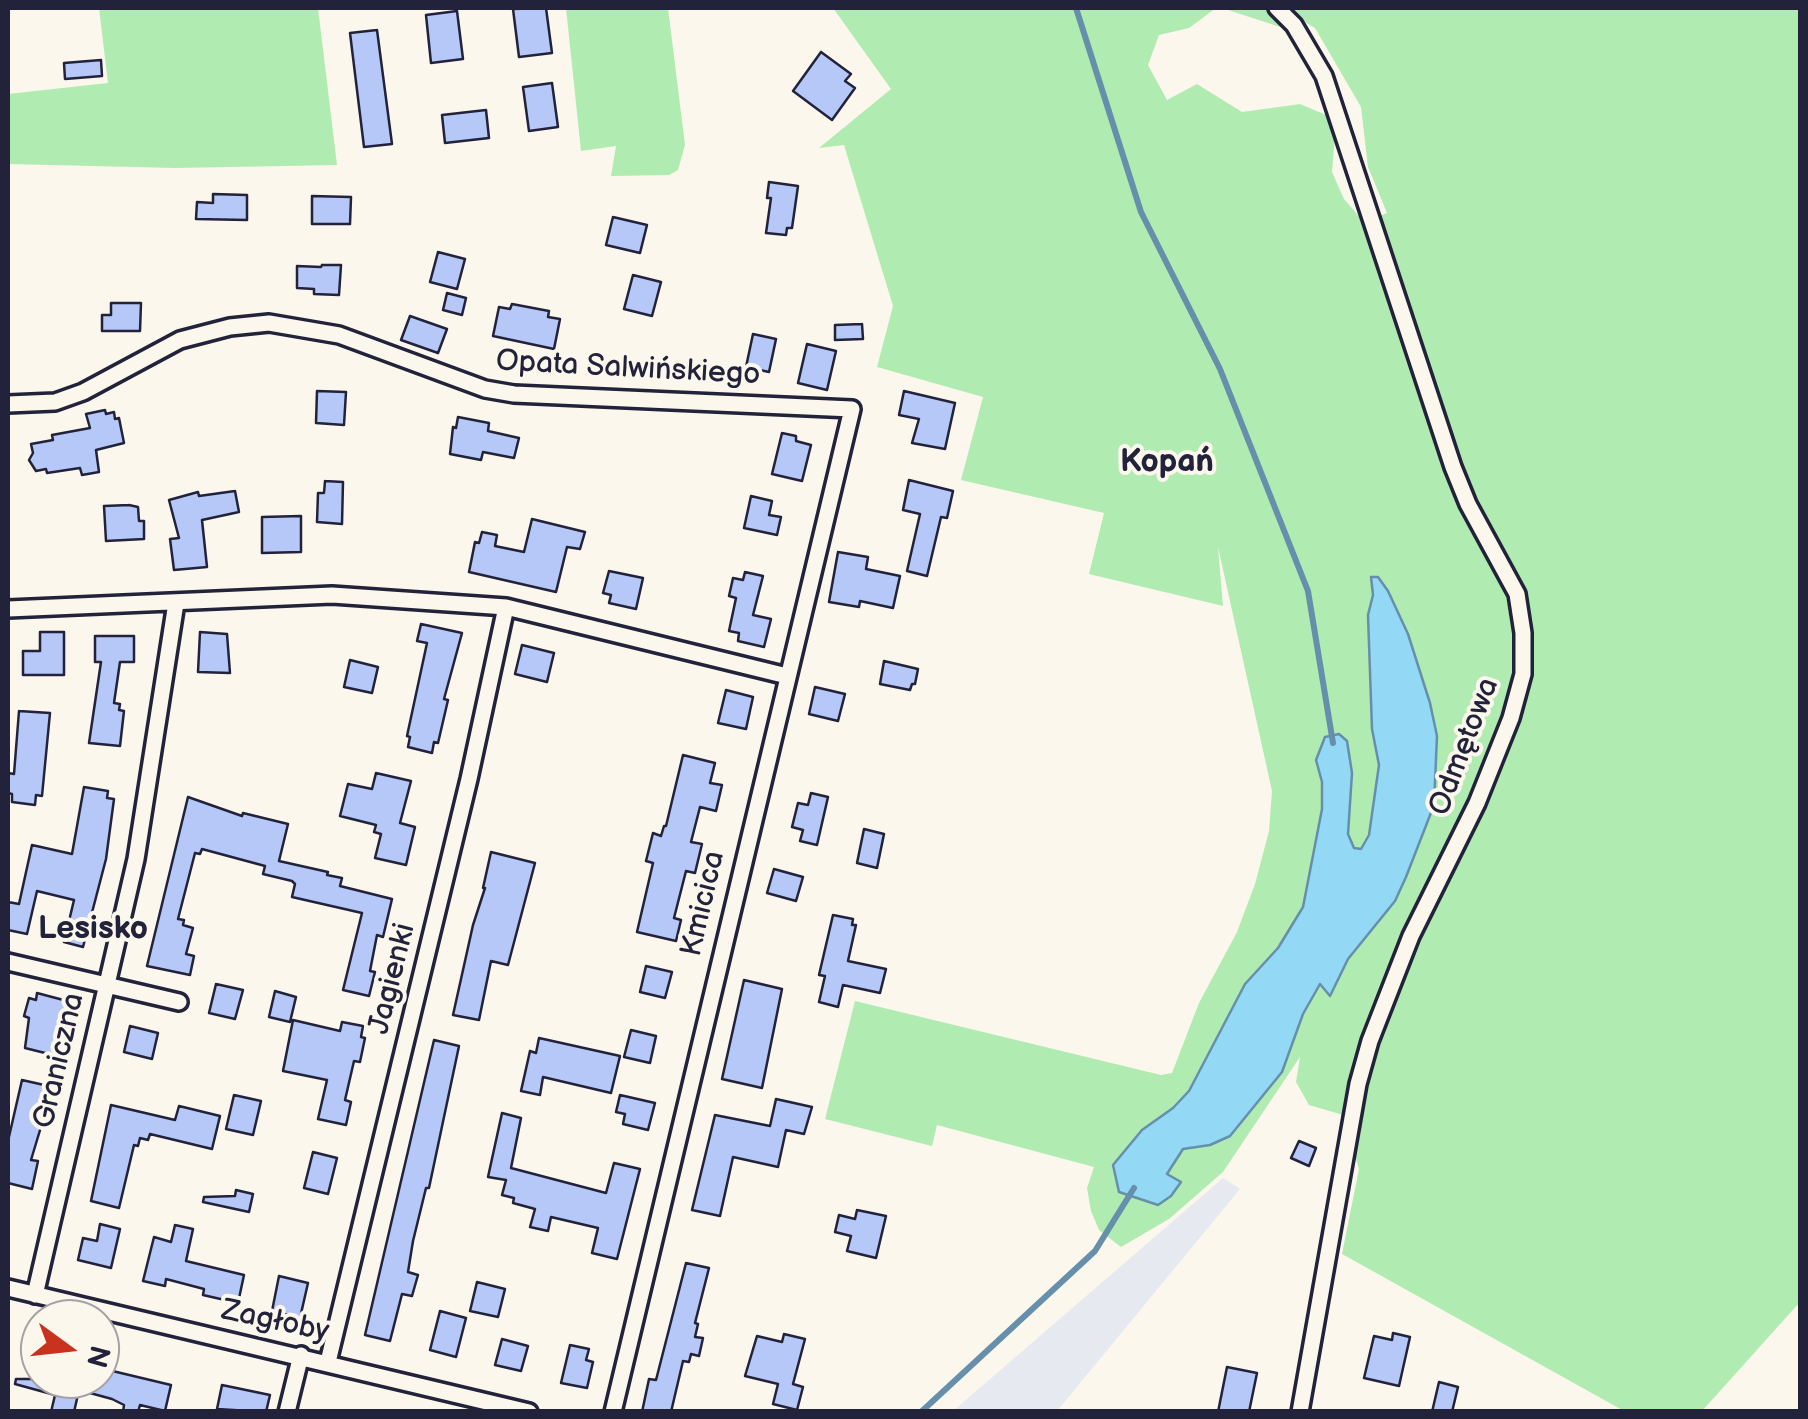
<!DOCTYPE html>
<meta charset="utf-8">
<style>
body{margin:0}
#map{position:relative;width:1808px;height:1419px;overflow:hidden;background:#fbf7ec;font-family:"Balsamiq Sans",sans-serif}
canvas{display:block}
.frame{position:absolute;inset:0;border:10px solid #22223b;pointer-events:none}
.north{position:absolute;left:20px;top:1299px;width:100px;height:100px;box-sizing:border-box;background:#fbf7ec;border:2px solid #a4a2a5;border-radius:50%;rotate:105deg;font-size:28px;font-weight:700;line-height:40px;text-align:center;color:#22223b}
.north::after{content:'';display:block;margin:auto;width:35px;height:45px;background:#c8321e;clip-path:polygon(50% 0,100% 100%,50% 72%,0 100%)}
</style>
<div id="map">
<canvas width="1808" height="1419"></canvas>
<div class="frame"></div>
<div class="north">N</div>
</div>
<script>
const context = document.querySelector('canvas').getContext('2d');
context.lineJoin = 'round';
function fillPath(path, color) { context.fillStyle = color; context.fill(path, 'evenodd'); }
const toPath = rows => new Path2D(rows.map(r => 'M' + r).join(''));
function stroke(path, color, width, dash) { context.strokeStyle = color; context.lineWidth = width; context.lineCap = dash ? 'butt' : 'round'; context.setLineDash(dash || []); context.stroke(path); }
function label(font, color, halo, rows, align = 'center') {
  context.font = font + ' "Balsamiq Sans",sans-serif'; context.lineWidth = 8; context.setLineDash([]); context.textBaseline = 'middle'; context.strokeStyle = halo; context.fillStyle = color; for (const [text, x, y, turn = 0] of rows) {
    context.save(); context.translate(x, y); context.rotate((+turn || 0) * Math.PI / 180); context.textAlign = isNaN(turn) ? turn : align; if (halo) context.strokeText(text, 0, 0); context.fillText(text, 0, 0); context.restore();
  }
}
fillPath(toPath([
 [1223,1178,1240,1189,1057,1411,953,1411]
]), '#e6e9ef');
fillPath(toPath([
 [99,8,318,8,337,165,176,168,8,164,8,94,108,83],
 [566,8,668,8,685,145,678,170,669,175,611,176,616,146,581,151],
 [833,8,1216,8,1189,28,1159,35,1148,65,1167,100,1197,84,1242,112,1300,104,1326,115,1335,135,1332,172,1344,199,1364,222,1387,213,1368,167,1361,107,1315,28,1301,20,1280,27,1222,8,1800,8,1800,1302,1702,1411,1624,1411,1342,1254,1359,1169,1343,1115,1309,1105,1296,1082,1300,1057,1223,1172,1169,1219,1121,1247,1099,1230,1091,1211,1087,1188,1094,1167,937,1125,932,1146,825,1119,855,1001,1161,1075,1172,1073,1199,1003,1237,932,1255,884,1269,831,1272,791,1218,547,1223,606,1089,574,1104,513,961,480,983,397,877,367,893,306,844,145,819,148,891,89],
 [1371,577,1408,635,1430,703,1437,736,1434,805,1395,901,1348,959,1330,995,1320,983,1303,1014,1282,1072,1230,1136,1210,1145,1184,1149,1169,1167,1167,1174,1180,1183,1113,1165,1142,1130,1173,1108,1189,1091,1245,984,1278,948,1303,907,1322,809,1322,782,1316,760,1352,773,1348,834,1354,848,1361,850,1369,835,1379,764,1372,729,1368,615,1373,595]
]), '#b0ecb1');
const water = toPath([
 [1371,577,1378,577,1388,591,1408,634,1430,703,1437,736,1434,805,1406,877,1395,901,1348,959,1330,996,1320,984,1303,1014,1282,1072,1230,1136,1210,1145,1183,1149,1167,1174,1181,1182,1171,1196,1158,1205,1119,1192,1113,1165,1142,1130,1173,1108,1189,1091,1245,984,1278,948,1303,907,1322,809,1322,782,1316,760,1325,737,1339,734,1347,741,1352,773,1348,834,1354,848,1361,849,1369,835,1379,765,1372,729,1368,615,1373,595,1371,577]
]);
fillPath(water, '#93d8f5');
stroke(water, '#668fab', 2.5);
stroke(toPath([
 [1076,8,1141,212,1220,369,1308,591,1333,743],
 [921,1412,1095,1251,1134,1188]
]), '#668fab', 6);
const building = toPath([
 [546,8,552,53,519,57,513,9,546,8],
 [457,11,463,59,431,63,426,15,457,11],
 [377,30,392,144,364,147,350,33,377,30],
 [821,52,851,74,845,81,855,88,832,120,793,91,821,52],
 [101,60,102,76,65,79,64,63,101,60],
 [552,83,558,127,529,131,523,87,552,83],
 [486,110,489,138,445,143,442,115,486,110],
 [769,182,798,186,792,228,787,228,786,235,766,233,771,198,767,198,769,182],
 [213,194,247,195,247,220,196,219,197,202,213,203,213,194],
 [312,196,351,197,350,224,312,224,312,196],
 [613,217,647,225,640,253,606,245,613,217],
 [438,252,465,259,457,289,430,282,438,252],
 [322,265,341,265,339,295,314,294,314,289,297,288,297,266,321,267,322,265],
 [633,275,661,282,652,316,624,309,633,275],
 [447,293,466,298,462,315,443,310,447,293],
 [111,303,141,303,140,331,102,331,102,315,111,315,111,303],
 [512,304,549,311,548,317,560,319,554,349,493,336,499,307,510,309,512,304],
 [410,316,447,329,438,353,401,340,410,316],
 [862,324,863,339,835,340,835,325,862,324],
 [753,334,776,339,769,372,746,367,753,334],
 [807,344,836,351,827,390,798,383,807,344],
 [317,391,346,392,344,425,316,423,317,391],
 [904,391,955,403,945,449,912,443,919,419,899,415,904,391],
 [105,410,106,414,114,412,115,419,119,418,124,443,96,450,99,472,82,475,80,468,47,473,46,469,36,471,29,460,33,453,31,444,53,440,52,435,90,428,86,414,105,410],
 [458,417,489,423,488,431,519,438,514,458,483,452,481,460,450,454,453,427,456,428,458,417],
 [782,433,796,436,796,441,811,445,802,481,772,474,782,433],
 [909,480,953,491,947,518,941,517,927,576,907,571,920,514,903,510,909,480],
 [325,481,343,482,342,524,317,522,318,493,324,493,325,481],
 [235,491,239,512,202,520,207,567,174,570,170,539,179,538,169,500,198,492,199,496,235,491],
 [751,496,772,501,769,515,781,517,777,535,744,528,751,496],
 [129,505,138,507,139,521,144,521,144,539,106,541,104,506,129,505],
 [301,516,301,552,262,553,262,517,301,516],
 [532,519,585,532,580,549,567,547,556,592,469,572,475,542,479,543,482,532,497,535,495,546,524,552,532,519],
 [838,552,868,557,866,569,900,576,893,608,860,601,859,607,829,602,838,552],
 [609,571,643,578,636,609,609,603,611,595,603,593,609,571],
 [745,572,763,576,753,615,771,619,764,647,738,641,739,633,729,631,736,598,729,596,733,578,743,580,745,572],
 [421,624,462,633,444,699,448,700,438,743,434,742,432,753,408,747,410,737,407,736,427,643,417,641,421,624],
 [40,632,64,632,64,675,23,675,23,651,40,651,40,632],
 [200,632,227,634,230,673,198,672,200,632],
 [95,636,134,636,134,662,120,662,114,703,120,704,119,710,124,711,120,746,89,743,101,662,95,662,95,636],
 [522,645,554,653,547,682,515,674,522,645],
 [350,660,378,667,372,693,344,687,350,660],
 [884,661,918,669,915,684,912,684,910,690,880,684,884,661],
 [815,687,845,694,838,721,809,714,815,687],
 [726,690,753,697,746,729,718,723,726,690],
 [19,711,50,713,42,796,36,795,35,805,12,802,12,794,8,793,8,773,14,774,19,711],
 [683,755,715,763,710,783,722,785,716,811,700,807,691,842,702,844,695,873,686,871,674,918,681,920,676,941,637,932,653,863,646,861,653,833,661,836,664,826,666,826,683,755],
 [376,773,411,781,400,823,415,827,406,865,375,858,381,834,374,832,376,825,340,816,348,784,372,789,376,773],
 [84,787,108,791,107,798,114,799,106,859,83,947,64,942,74,900,37,891,27,934,8,930,8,902,19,904,32,845,72,854,84,787],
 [811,793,828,797,817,845,800,841,803,830,792,827,798,803,808,805,811,793],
 [188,797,242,816,243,813,288,824,279,861,328,872,327,875,342,878,340,886,392,899,383,937,377,935,370,971,375,972,369,996,343,990,362,913,292,897,295,884,292,881,263,874,265,866,202,849,200,854,195,853,178,919,184,920,183,925,193,928,186,954,194,956,190,975,147,966,188,797],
 [864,829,884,834,877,868,857,863,864,829],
 [491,852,535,863,508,965,491,961,479,1020,453,1015,473,925,485,888,483,888,491,852],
 [774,869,803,877,796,901,767,893,774,869],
 [833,915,853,919,852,925,856,925,848,961,886,969,880,993,843,985,838,1007,819,1002,825,976,819,975,833,915],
 [646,966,672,972,665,998,640,992,646,966],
 [744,980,782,989,762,1088,722,1079,744,980],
 [216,984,243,990,235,1019,209,1013,216,984],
 [275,991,296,997,290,1022,269,1017,275,991],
 [37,993,71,1002,57,1056,25,1048,29,1018,24,1016,29,998,36,1000,37,993],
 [293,1020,340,1031,342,1022,363,1026,361,1037,365,1038,360,1062,354,1061,345,1100,351,1102,346,1125,318,1119,327,1080,283,1071,293,1020],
 [130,1026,158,1033,152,1059,124,1052,130,1026],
 [631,1030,656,1036,650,1063,624,1057,631,1030],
 [539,1038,620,1056,611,1093,543,1077,540,1095,521,1091,530,1051,536,1053,539,1038],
 [434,1040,459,1046,429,1188,426,1188,413,1241,408,1272,418,1275,412,1296,402,1294,390,1341,365,1335,434,1040],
 [22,1080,53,1087,31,1160,38,1161,32,1189,8,1183,8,1141,22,1080],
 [234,1095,261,1101,253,1135,226,1129,234,1095],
 [620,1095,655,1103,648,1130,623,1124,625,1114,616,1112,620,1095],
 [776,1099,812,1107,804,1134,786,1130,778,1167,733,1157,720,1216,692,1210,715,1115,770,1126,776,1099],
 [111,1105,175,1120,179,1106,220,1116,212,1149,150,1134,148,1140,140,1138,138,1146,134,1145,119,1208,91,1201,111,1105],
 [502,1113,521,1118,511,1168,606,1193,614,1163,640,1169,617,1259,592,1253,598,1228,551,1217,548,1231,530,1227,535,1209,513,1203,514,1198,502,1195,506,1180,488,1177,502,1113],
 [1299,1141,1316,1148,1309,1166,1291,1158,1299,1141],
 [313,1152,337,1158,328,1194,304,1188,313,1152],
 [236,1190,253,1194,249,1212,203,1202,204,1197,235,1196,236,1190],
 [857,1210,886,1216,876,1258,847,1251,851,1236,835,1232,839,1215,855,1219,857,1210],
 [100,1224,120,1229,111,1268,78,1260,83,1238,97,1241,100,1224],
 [175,1225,193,1229,186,1261,244,1275,238,1303,203,1295,204,1289,166,1279,165,1286,143,1281,154,1237,171,1242,175,1225],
 [686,1263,709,1268,695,1323,698,1324,695,1337,703,1338,699,1356,691,1354,689,1362,683,1361,671,1412,642,1412,649,1379,656,1380,686,1263],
 [279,1276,308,1283,300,1318,272,1311,279,1276],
 [477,1282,505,1289,498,1317,470,1311,477,1282],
 [440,1311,466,1318,456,1357,430,1350,440,1311],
 [1393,1333,1410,1337,1399,1386,1364,1378,1374,1336,1392,1340,1393,1333],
 [784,1334,805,1339,793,1384,803,1387,797,1410,773,1404,778,1384,745,1376,757,1336,782,1342,784,1334],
 [502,1339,528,1346,521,1371,495,1365,502,1339],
 [570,1345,589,1349,586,1360,593,1362,587,1388,561,1383,570,1345],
 [1227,1367,1257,1373,1249,1412,1218,1412,1227,1367],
 [100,1368,171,1385,165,1411,140,1405,138,1412,123,1412,124,1405,112,1399,79,1390,74,1412,51,1412,55,1395,15,1384,16,1379,100,1379,100,1368],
 [1439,1382,1458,1387,1452,1412,1432,1412,1439,1382],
 [222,1385,270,1395,266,1412,217,1409,222,1385]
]);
fillPath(building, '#b6c8f7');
stroke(building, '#22223b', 2.5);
const minor = toPath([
 [1277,8,1294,25,1324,76,1453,467,1468,504,1517,594,1523,633,1523,674,1511,718,1477,803,1411,936,1370,1041,1358,1084,1300,1412],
 [8,404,55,402,83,392,180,340,230,327,269,323,339,335,485,389,514,394,852,409,613,1412],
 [8,609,332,595,506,607,787,676],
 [8,962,179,1002],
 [8,1288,529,1412],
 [35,1295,136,859,176,603],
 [328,1362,469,779,506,607],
 [287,1412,301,1355]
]);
stroke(minor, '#22223b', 22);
stroke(minor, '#fbf7ec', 15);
label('30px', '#22223b', '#fbf7ec', [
 ["Opata Salwińskiego",628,369,3],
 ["Odmętowa",1465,747,-69],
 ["Kmicica",704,904,-77],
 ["Jagienki",393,979,-76],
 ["Graniczna",60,1061,-77],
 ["Zagłoby",275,1322,12]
]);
label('bold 32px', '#22223b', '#fbf7ec', [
 ["Kopań",1167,463],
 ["Lesisko",93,930]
]);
</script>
